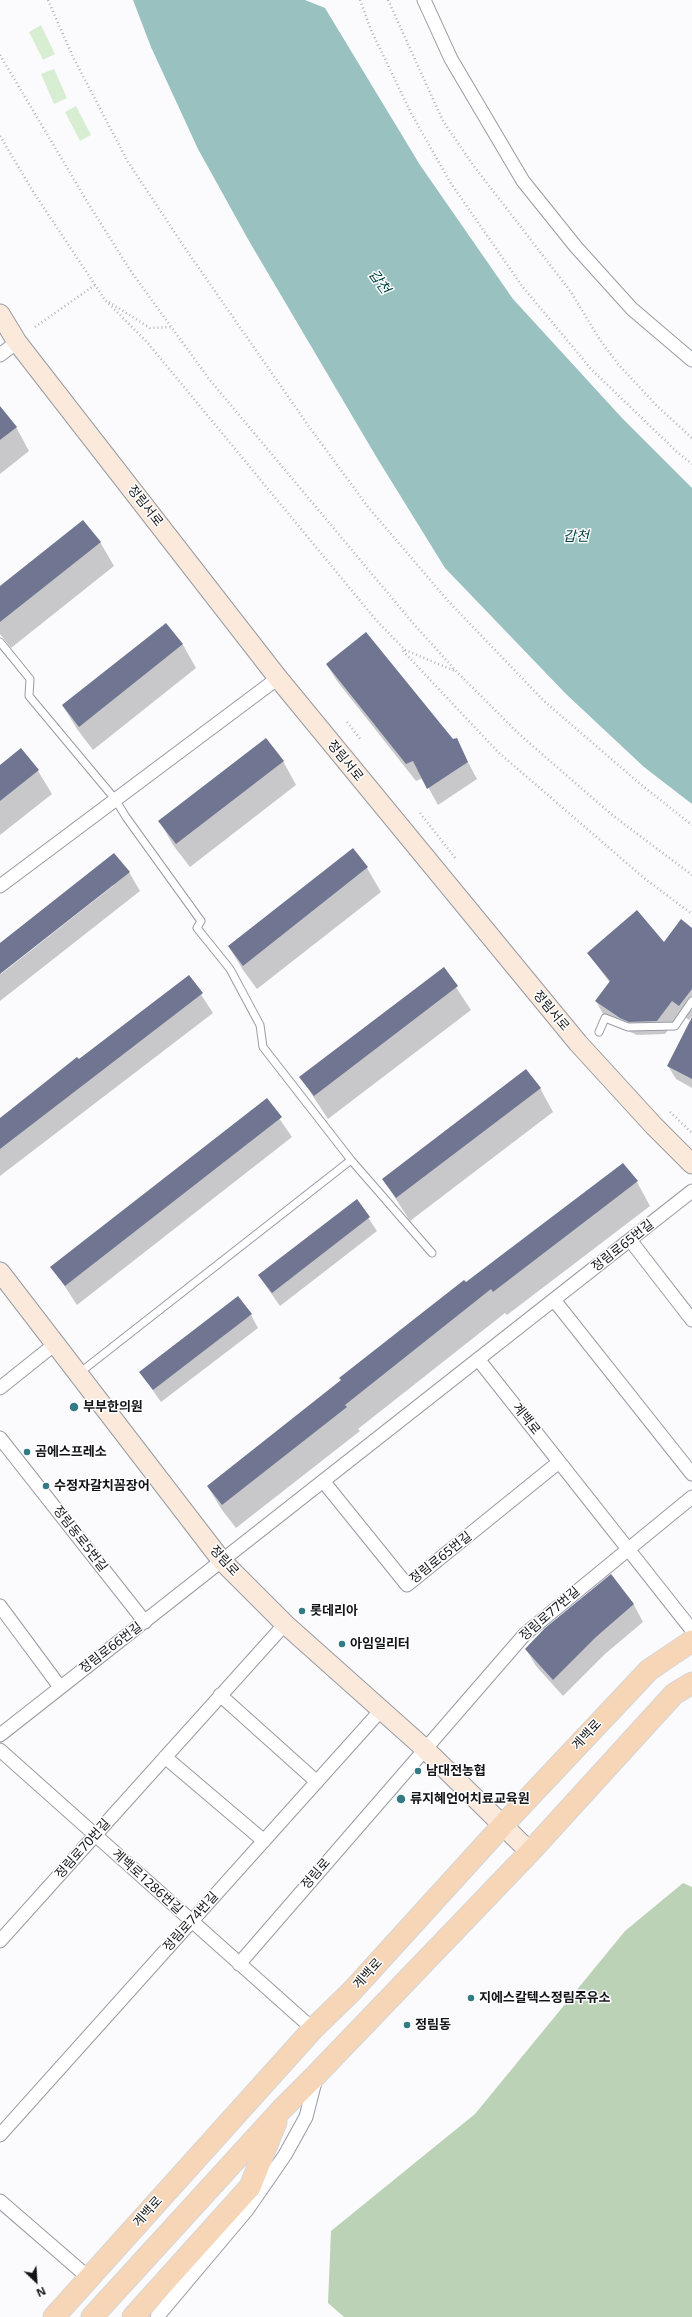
<!DOCTYPE html>
<meta charset="utf-8">
<style>
body{margin:0}
#map{position:relative;width:692px;height:2317px;overflow:hidden;background:#fbfbfd;font-family:"Noto Sans",sans-serif}
canvas{display:block}
.north{position:absolute;left:16px;top:2261px;width:40px;height:40px;-webkit-text-stroke:3px #fff;paint-order:stroke;rotate:155deg;font-size:11px;font-weight:700;line-height:16px;text-align:center;color:#141518}
.north::after{content:'';display:block;margin:auto;width:14px;height:18px;background:#141518;clip-path:polygon(50% 0,100% 100%,50% 72%,0 100%)}
</style>
<div id="map">
<canvas width="692" height="2317"></canvas>
<div class="north">N</div>
</div>
<script>
const context = document.querySelector('canvas').getContext('2d');
context.lineJoin = 'round';
function fillPath(path, color) { context.fillStyle = color; context.fill(path, 'evenodd'); }
const toPath = rows => new Path2D(rows.map(r => 'M' + r).join(''));
function stroke(path, color, width, dash) { context.strokeStyle = color; context.lineWidth = width; context.lineCap = dash ? 'butt' : 'round'; context.setLineDash(dash || []); context.stroke(path); }
function label(font, color, halo, rows, align = 'center') {
  context.font = font + ' "Noto Sans","Noto Sans KR",sans-serif'; context.lineWidth = 3; context.setLineDash([]); context.textBaseline = 'middle'; context.strokeStyle = halo; context.fillStyle = color; for (const [text, x, y, turn = 0] of rows) {
    context.save(); context.translate(x, y); context.rotate((+turn || 0) * Math.PI / 180); context.textAlign = isNaN(turn) ? turn : align; if (halo) context.strokeText(text, 0, 0); context.fillText(text, 0, 0); context.restore();
  }
}
fillPath(toPath([
 [41,25,55,54,43,60,29,32],
 [54,69,67,98,54,104,41,74],
 [76,106,91,135,80,141,65,112]
]), '#d7eed3');
fillPath(toPath([
 [683,1883,692,1887,692,2317,344,2317,328,2303,331,2231,475,2114,625,1931]
]), '#bbd2b7');
fillPath(toPath([
 [133,0,305,0,325,8,420,165,513,299,622,418,692,488,692,804,644,767,566,694,445,568,377,458,249,241,198,149,151,47]
]), '#98c1c0');
fillPath(toPath([
 [0,407,16,427,29,451,0,474],
 [100,542,114,566,11,648,0,634,0,588],
 [166,624,183,645,196,668,93,750,77,729,63,706],
 [327,665,453,740,456,740,477,779,438,805,423,778,416,781,337,681],
 [283,761,296,785,190,867,173,845,160,822],
 [0,766,38,771,52,794,0,835],
 [352,850,367,868,381,892,257,989,243,970,229,947],
 [129,872,140,891,0,1001,0,944],
 [113,883,114,885,1,974,1,971],
 [692,929,692,1016,689,1020,680,1013,665,1034,637,1035,628,1031,603,1014,596,1001,610,983,588,953,664,944],
 [444,969,471,1010,328,1119,301,1078],
 [189,976,213,1013,0,1176,0,1119],
 [692,1019,692,1088,676,1079,668,1066],
 [540,1088,553,1112,410,1221,383,1179],
 [266,1099,292,1137,77,1305,52,1267],
 [637,1182,650,1206,507,1315,505,1313,358,1429,360,1431,236,1528,222,1510,208,1487,466,1284],
 [357,1201,377,1231,280,1306,259,1276],
 [251,1315,258,1328,161,1402,140,1372],
 [610,1576,634,1605,643,1622,605,1654,563,1696,536,1666,526,1649]
]), '#0003');
fillPath(toPath([
 [0,406,17,427,0,440],
 [83,520,101,542,0,622,0,586],
 [166,623,183,644,79,727,62,705],
 [366,632,453,739,457,738,468,762,427,789,413,761,406,764,326,664],
 [266,738,284,761,176,844,158,821],
 [21,748,39,770,0,801,0,765],
 [353,848,368,867,243,966,228,946],
 [114,853,130,872,0,974,0,943],
 [637,910,664,942,681,919,692,928,692,989,679,1006,672,1001,657,1021,629,1022,620,1018,595,1001,610,981,587,953],
 [444,967,458,986,314,1096,299,1077],
 [189,975,203,993,0,1149,0,1118,77,1057,79,1059],
 [692,1017,692,1079,667,1066],
 [526,1069,541,1088,396,1198,382,1179],
 [267,1098,282,1117,65,1286,50,1267],
 [623,1163,638,1181,493,1292,491,1289,345,1405,347,1407,222,1505,207,1486,341,1380,339,1378,464,1280,466,1282],
 [357,1199,370,1217,272,1293,258,1275],
 [238,1296,252,1314,153,1390,139,1372],
 [611,1574,634,1604,596,1637,553,1680,525,1649,545,1628]
]), '#707692');
const lane = toPath([
 [0,642,30,679,29,696,115,799,126,817,201,921,197,928,230,969,260,1025,263,1047,351,1160,78,1374],
 [599,1032,605,1018,628,1027,675,1026,692,1001],
 [351,1160,432,1253]
]);
const street = toPath([
 [424,0,451,59,523,181,576,247,632,309,692,360],
 [0,355,17,342],
 [0,886,278,678],
 [630,1240,692,1320],
 [554,1300,692,1474],
 [478,1359,692,1630],
 [0,1388,55,1344],
 [0,1438,145,1622],
 [323,1481,407,1585,559,1462],
 [0,1606,60,1687],
 [220,1695,317,1782],
 [0,1735,692,1191],
 [0,1750,313,2029],
 [165,1757,264,1841],
 [0,1941,285,1624],
 [239,1964,525,1634,692,1497],
 [0,2135,382,1709],
 [0,2201,89,2278],
 [157,2317,247,2210,285,2155,306,2117,316,2078]
]);
const secondary = toPath([
 [0,314,17,342,278,678,578,1043,654,1126,692,1164],
 [0,1272,222,1561,285,1624,424,1748,530,1852]
]);
const primary = toPath([
 [54,2317,313,2029,352,1991,503,1825,649,1670,692,1641],
 [92,2317,282,2109,316,2075,530,1852,674,1694,692,1683],
 [133,2317,250,2187,276,2122]
]);
stroke(lane, '#989ba4', 9);
stroke(street, '#989ba4', 15);
stroke(secondary, '#989ba4', 21);
stroke(primary, '#d5d5d5', 23);
stroke(toPath([
 [48,0,73,57,128,162,187,251,310,428,368,507,449,602,544,701,639,783,692,825],
 [360,0,371,30,411,113,450,182,522,286,591,369,677,452,692,464],
 [388,0,443,121,473,165,571,292,600,340,618,364,657,406,692,438],
 [0,55,88,203,130,270,209,379,412,622,456,671,519,734,611,814,692,875],
 [0,136,34,193,105,300,147,342,376,620,405,650,455,671],
 [109,302,150,328,173,327],
 [35,327,95,285],
 [403,651,498,752,644,878,692,914],
 [347,722,361,740],
 [420,813,456,859],
 [670,1112,692,1133]
]), '#b3b3b6', 2.5, [1, 3]);
stroke(lane, '#fff', 7);
stroke(street, '#fff', 13);
stroke(secondary, '#fbeadb', 19);
stroke(primary, '#f7d6b7', 21);
for (const [x, y, r, color] of [
 [74,1407,5,"#337b84"],
 [27,1452,4,"#337b84"],
 [46,1486,4,"#337b84"],
 [302,1611,4,"#337b84"],
 [342,1644,4,"#337b84"],
 [418,1771,4,"#337b84"],
 [401,1799,5,"#337b84"],
 [471,1998,4,"#337b84"],
 [407,2025,4,"#337b84"]
]) { const dot = new Path2D(); dot.arc(x, y, r, 0, 2 * Math.PI); context.fillStyle = color; context.fill(dot); stroke(dot, '#fff', 1.5); }
label('13px', '#141518', '#fff', [
 ["정림서로",145,506,52],
 ["정림서로",345,761,51],
 ["정림서로",551,1011,50],
 ["정림로65번길",623,1246,-38],
 ["계백로",526,1419,52],
 ["정림동로5번길",80,1539,52],
 ["정림로65번길",441,1558,-38],
 ["정림로",224,1561,48],
 ["정림로77번길",550,1614,-41],
 ["정림로66번길",111,1648,-37],
 ["계백로",587,1735,-47],
 ["정림로70번길",83,1849,-48],
 ["정림로",316,1874,-49],
 ["계백로1286번길",147,1882,42],
 ["정림로74번길",191,1922,-48],
 ["계백로",368,1974,-48],
 ["계백로",148,2212,-48]
]);
label('bold 13px', '#141518', '#fff', [
 ["부부한의원",83,1407],
 ["곰에스프레소",35,1452],
 ["수정자갈치꼼장어",54,1486],
 ["롯데리아",310,1611],
 ["아임일리터",350,1644],
 ["남대전농협",426,1771],
 ["류지혜언어치료교육원",410,1799],
 ["지에스칼텍스정림주유소",479,1998],
 ["정림동",415,2025]
], 'left');
label('italic 14px', '#024444', '#fff', [
 ["갑천",379,282,54],
 ["갑천",576,537]
]);
</script>
